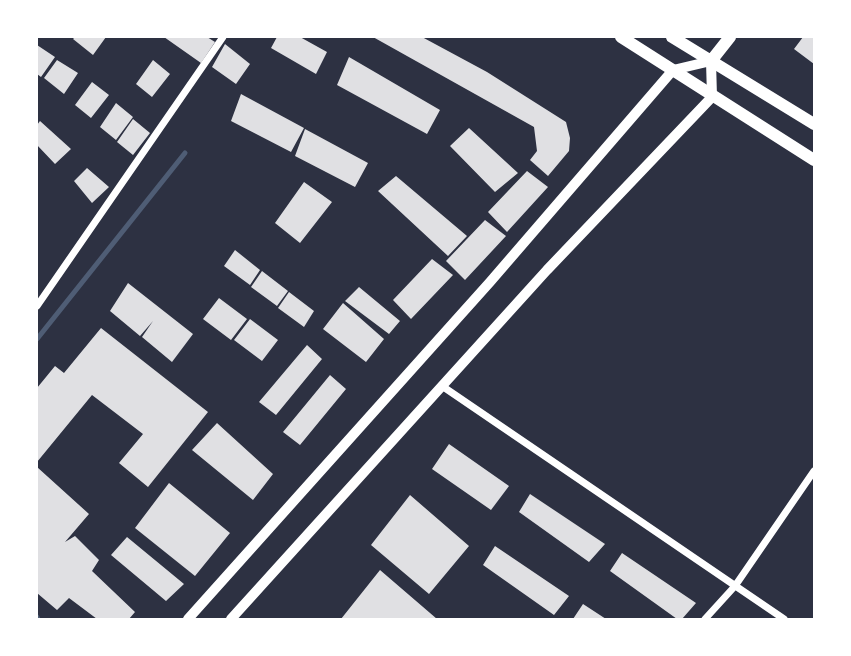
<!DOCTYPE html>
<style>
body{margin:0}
#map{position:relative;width:851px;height:656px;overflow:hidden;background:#2d3142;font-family:"PT Sans",sans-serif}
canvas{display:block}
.frame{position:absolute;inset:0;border:38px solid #fff;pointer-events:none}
</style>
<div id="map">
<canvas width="851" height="656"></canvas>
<div class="frame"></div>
</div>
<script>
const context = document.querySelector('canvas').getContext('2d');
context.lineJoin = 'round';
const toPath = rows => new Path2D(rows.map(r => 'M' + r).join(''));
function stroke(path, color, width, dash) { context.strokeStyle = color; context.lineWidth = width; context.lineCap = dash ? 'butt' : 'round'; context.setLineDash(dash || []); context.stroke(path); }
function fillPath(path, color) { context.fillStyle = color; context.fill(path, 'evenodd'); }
stroke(toPath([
 [37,339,185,153],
 [37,617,38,619]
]), '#4f5d75', 5);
fillPath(toPath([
 [75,37,106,37,93,55,73,39],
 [164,37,207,37,215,42,201,63],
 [277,37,300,37,327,52,316,74,271,48],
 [373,37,422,37,487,72,566,122,570,138,569,151,548,176,530,160,537,151,534,127],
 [803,37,814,37,814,64,794,49],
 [225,44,250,64,236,84,212,67],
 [37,45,55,57,41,77,37,74],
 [349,57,440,110,427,134,337,85],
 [57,60,78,73,64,94,44,78],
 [153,60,170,74,152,97,136,84],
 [92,82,109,95,91,118,75,105],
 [241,94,304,128,291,152,231,121],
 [116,103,133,117,116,140,100,127],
 [133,119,150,133,133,155,117,142],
 [40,121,71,149,55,164,37,145,37,125],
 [469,128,518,173,495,192,450,146],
 [305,129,368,163,355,187,295,156],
 [87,168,109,187,92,203,74,181],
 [527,171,548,187,507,232,488,212],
 [396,176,467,236,448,256,378,191],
 [304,182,332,202,300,243,275,223],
 [485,220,506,236,465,280,446,261],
 [235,250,260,270,250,285,224,266],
 [432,259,453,275,411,319,393,300],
 [262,271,288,291,277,306,251,287],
 [128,283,193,334,172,362,142,337,153,321,140,336,110,311],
 [359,287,400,321,389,334,345,301],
 [289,292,314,311,304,327,278,308],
 [219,298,247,319,231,340,203,319],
 [343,303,384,339,366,362,323,329],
 [250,319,278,340,262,361,234,340],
 [101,328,208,412,148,487,119,463,143,434,92,395,37,462,37,388,55,366,64,373],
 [307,345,322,359,276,415,259,402],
 [330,375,346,389,300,445,283,432],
 [217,423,273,474,253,500,192,450],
 [449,444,509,486,491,510,432,469],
 [37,467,89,514,65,542,75,536,99,560,92,571,135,612,129,619,97,619,69,598,57,610,37,593],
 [169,483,230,533,195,576,135,528],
 [530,494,605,544,589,562,519,512],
 [410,495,469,546,429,594,371,545],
 [127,537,184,584,166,601,111,555],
 [495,546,569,596,554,615,483,565],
 [622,553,696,603,682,619,677,619,610,571],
 [380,570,437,619,341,619],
 [583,604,606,619,573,619]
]), '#e0e0e3');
stroke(toPath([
 [37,306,223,37],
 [442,386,784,619],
 [705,619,735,586,814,471]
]), '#fff', 7);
stroke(toPath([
 [188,619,490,282,673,70,711,61,712,97,547,270,231,619]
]), '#fff', 10);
stroke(toPath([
 [621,37,814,160],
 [672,37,814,124],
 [711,61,730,37]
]), '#fff', 12);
</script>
